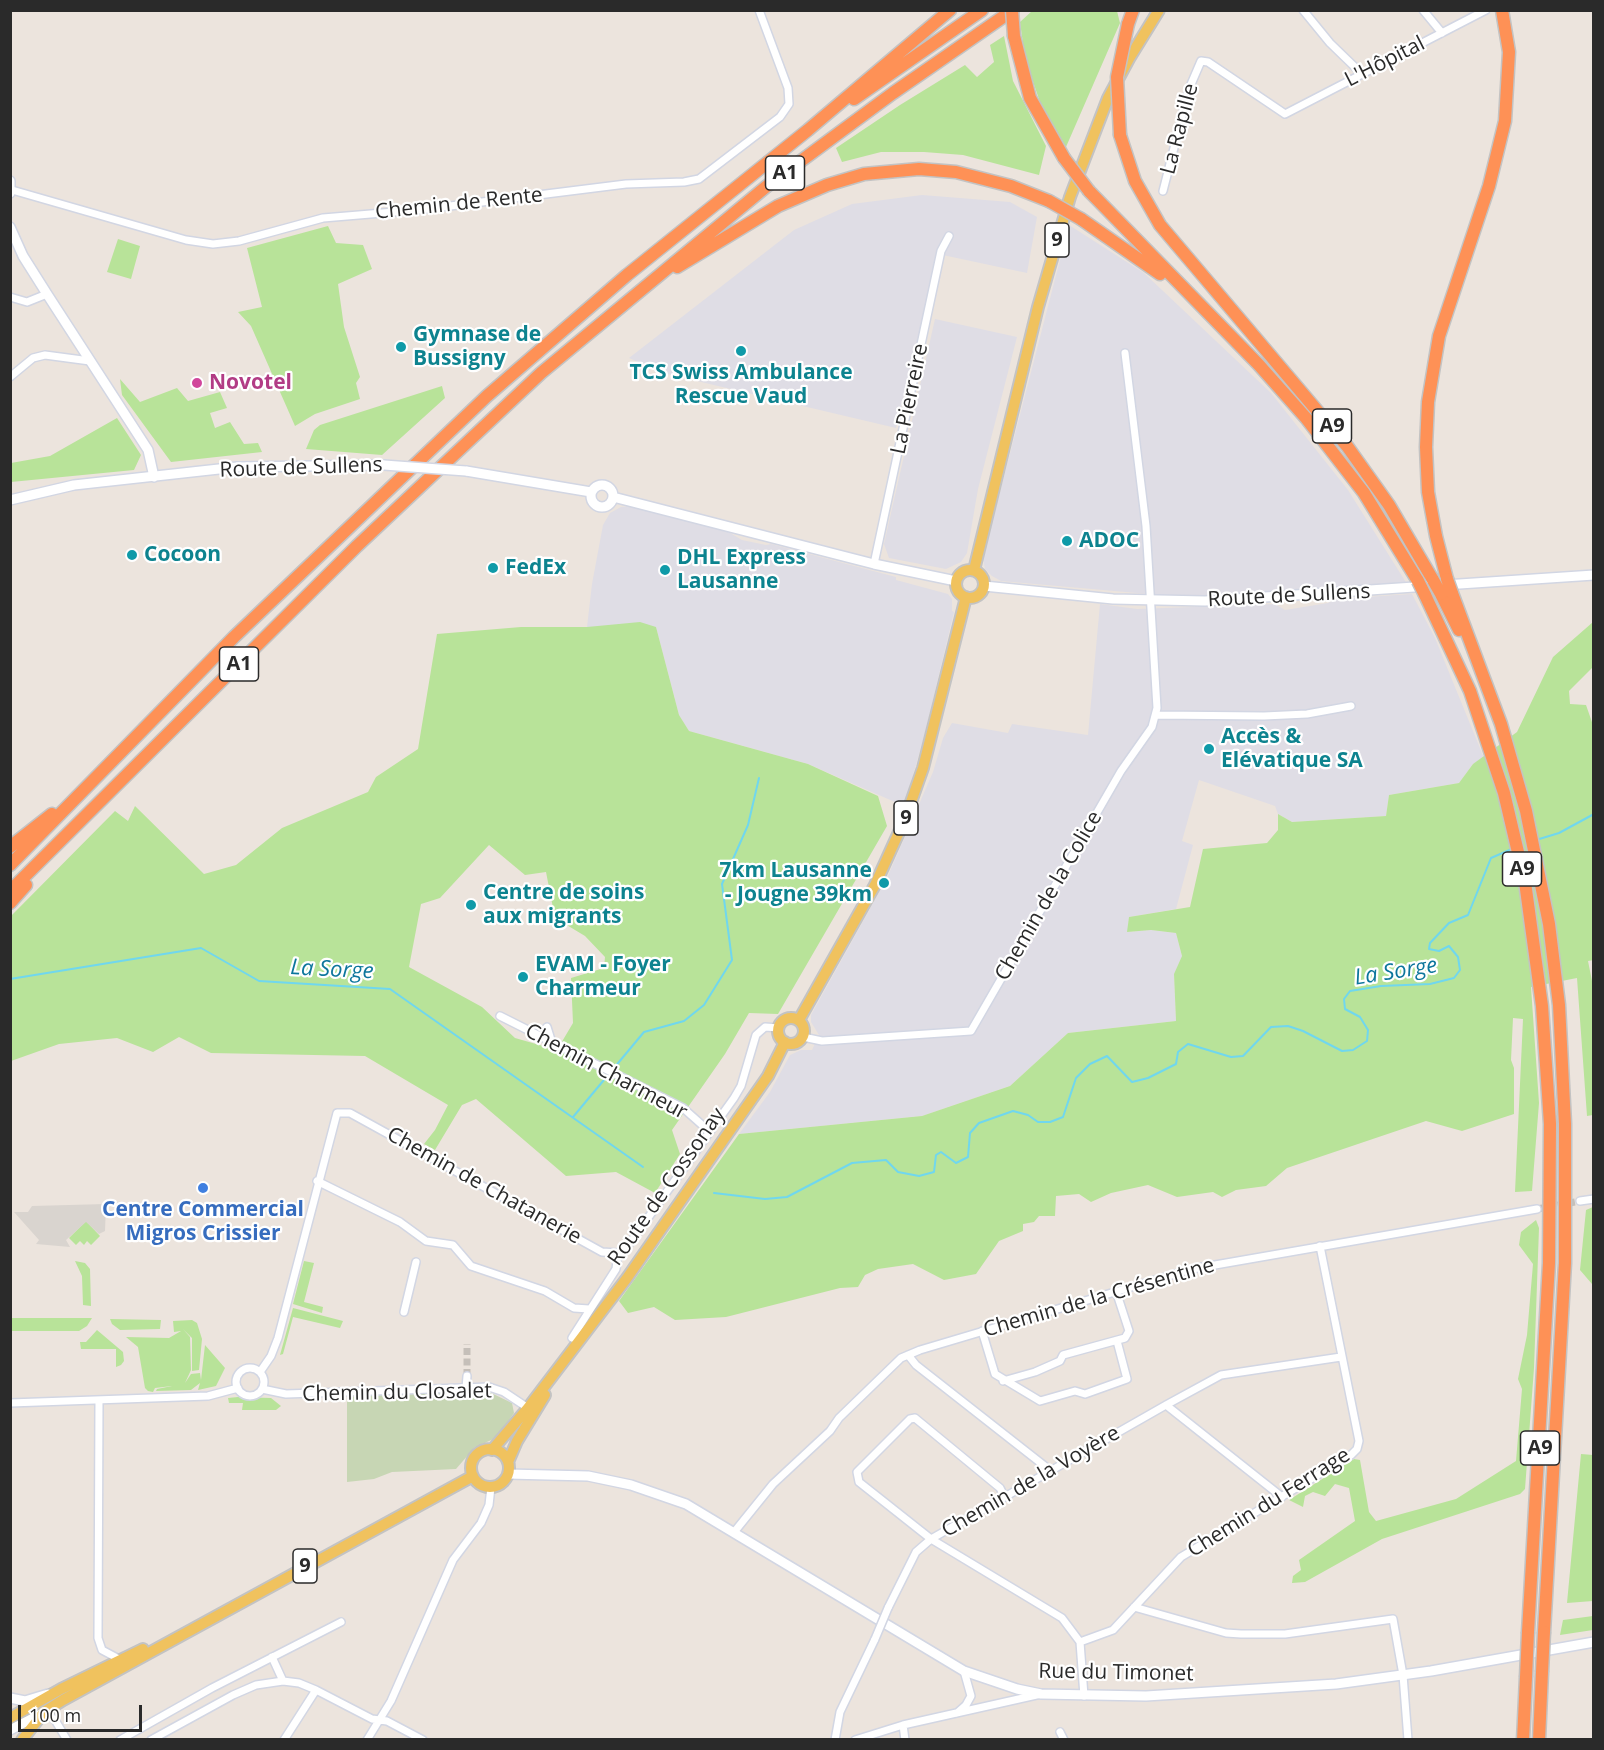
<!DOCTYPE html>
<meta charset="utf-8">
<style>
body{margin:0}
#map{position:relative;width:1604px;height:1750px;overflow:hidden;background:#ece4dd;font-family:"Open Sans",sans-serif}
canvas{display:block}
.frame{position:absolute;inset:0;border:12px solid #2a2a2a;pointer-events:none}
.scale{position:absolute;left:18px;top:1705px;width:124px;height:27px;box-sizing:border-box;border:3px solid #2a2a2a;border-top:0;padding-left:8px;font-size:18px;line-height:21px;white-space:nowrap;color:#2a2a2a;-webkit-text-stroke:4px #fff;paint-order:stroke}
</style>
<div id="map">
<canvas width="1604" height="1750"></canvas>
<div class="frame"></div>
<div class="scale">100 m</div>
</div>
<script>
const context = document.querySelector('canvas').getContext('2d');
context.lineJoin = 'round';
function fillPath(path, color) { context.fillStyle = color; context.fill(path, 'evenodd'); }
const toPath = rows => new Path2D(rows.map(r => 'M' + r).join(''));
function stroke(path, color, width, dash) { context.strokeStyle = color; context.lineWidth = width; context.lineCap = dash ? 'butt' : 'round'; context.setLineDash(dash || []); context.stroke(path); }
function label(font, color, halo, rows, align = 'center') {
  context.font = font + ' "Open Sans",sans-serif'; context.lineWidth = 4.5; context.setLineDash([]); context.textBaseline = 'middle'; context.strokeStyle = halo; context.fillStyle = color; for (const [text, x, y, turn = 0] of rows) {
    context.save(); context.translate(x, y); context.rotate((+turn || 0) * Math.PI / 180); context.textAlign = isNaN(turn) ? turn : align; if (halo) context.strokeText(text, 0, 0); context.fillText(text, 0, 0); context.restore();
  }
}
fillPath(toPath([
 [922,195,1010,202,1037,217,1027,273,938,254,896,428,663,373,629,358,794,230,852,204],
 [1069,225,1144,273,1271,393,1348,490,1407,584,1222,596,1171,596,1001,581,992,576,985,569,983,558],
 [935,319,1017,337,978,489,967,553,961,562,946,569,889,558,884,544],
 [631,506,725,530,742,540,766,545,771,544,896,577,896,580,948,594,952,599,952,611,954,612,924,737,904,806,808,764,689,731,679,715,656,627,587,627,592,584,603,525,610,513,621,507],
 [1412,594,1435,638,1484,758,1473,764,1459,783,1389,795,1386,816,1292,822,1278,814,1275,806,1199,780,1182,841,1193,845,1176,909,1129,917,1128,932,1151,930,1176,933,1182,956,1174,975,1176,1021,1068,1033,1010,1086,922,1116,739,1134,770,1092,790,1055,801,1050,812,1050,819,1035,811,1022,811,1015,887,878,933,772,943,738,952,723,1008,733,1012,724,1088,735,1100,604,1137,609,1275,604,1285,610,1328,603,1335,599]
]), '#dfdde5');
fillPath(toPath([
 [1032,11,1117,11,1120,23,1066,147,1041,105,1025,58,1020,22],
 [1004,36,1013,81,1046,146,1039,175,963,155,924,152,881,152,842,162,836,148,900,105,965,65,977,77,994,62,990,45],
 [328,226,336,243,363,245,372,269,338,284,344,327,360,377,356,383,360,399,315,414,295,426,251,326,238,312,262,307,247,248],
 [118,239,140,246,131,279,107,272],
 [120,379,140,402,177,388,188,401,220,392,227,408,210,413,215,428,230,422,244,444,258,443,262,452,171,462,122,395],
 [442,386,445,398,382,455,306,449,314,430,320,425],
 [117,418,141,455,134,470,11,482,11,463,50,456],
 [640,622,656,627,679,715,689,731,808,764,878,796,887,826,778,1014,749,1013,725,1054,672,1130,680,1154,655,1193,616,1172,566,1176,476,1099,462,1105,435,1150,424,1144,435,1130,448,1105,365,1056,211,1053,179,1037,153,1052,117,1038,59,1044,11,1061,11,916,115,811,128,821,135,806,204,874,236,865,282,828,368,792,376,777,418,749,437,634,521,627,587,627],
 [489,845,525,875,546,872,555,918,585,936,605,957,604,968,571,978,573,1023,557,1050,515,1038,482,1007,409,967,421,904,440,898],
 [1593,622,1593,667,1569,691,1570,704,1586,705,1593,725,1594,960,1588,961,1594,991,1593,1115,1587,1116,1577,978,1531,987,1539,1103,1532,1191,1515,1192,1523,1019,1513,1018,1511,1060,1514,1068,1514,1114,1462,1131,1426,1121,1287,1168,1266,1186,1236,1190,1222,1197,1213,1192,1177,1197,1148,1185,1111,1193,1091,1202,1079,1194,1056,1196,1055,1216,1039,1216,1034,1222,1023,1224,1023,1231,999,1241,976,1274,944,1280,913,1264,878,1269,865,1275,858,1287,840,1288,726,1317,675,1320,654,1307,628,1313,619,1301,739,1134,922,1116,1010,1086,1068,1033,1176,1021,1174,974,1182,956,1176,933,1151,930,1127,932,1129,917,1190,907,1203,849,1267,843,1278,830,1278,814,1292,822,1386,816,1389,795,1459,783,1473,764,1517,732,1553,657],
 [1593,1207,1594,1276,1592,1284,1580,1270,1586,1210],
 [1536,1220,1539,1228,1534,1368,1525,1489,1520,1494,1382,1539,1305,1582,1292,1583,1293,1576,1301,1570,1299,1560,1355,1521,1349,1488,1335,1484,1325,1496,1313,1492,1305,1496,1303,1507,1289,1500,1354,1459,1360,1460,1369,1512,1376,1521,1456,1499,1516,1461,1522,1389,1518,1379,1527,1335,1533,1264,1519,1245,1521,1232],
 [86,1221,100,1236,91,1245,87,1241,84,1245,80,1241,76,1245,69,1238],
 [75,1261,85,1263,90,1269,91,1306,83,1305,82,1276],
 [304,1261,314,1263,304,1302,323,1307,322,1313,293,1304],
 [293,1308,343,1321,340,1328,293,1317,283,1354,280,1355],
 [11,1318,92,1318,87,1326,79,1331,11,1331],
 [110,1319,161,1320,160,1329,120,1330,112,1324],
 [192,1320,197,1323,202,1339,199,1370,192,1371,192,1338,183,1329,190,1337,191,1370,185,1383,191,1374,200,1373,201,1380,205,1345,225,1368,216,1386,198,1390,200,1383,191,1390,156,1391,157,1389,172,1386,155,1388,153,1392,148,1391,145,1388,138,1347,126,1337,169,1338,181,1331,174,1332,173,1321],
 [97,1330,123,1352,124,1361,121,1365,116,1367,116,1349,81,1349,80,1342,86,1342],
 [238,1397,271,1398,281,1406,276,1410,242,1410,243,1403,229,1403,228,1398],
 [1581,1454,1593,1455,1593,1601,1567,1603],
 [1593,1616,1593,1630,1560,1635,1563,1620]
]), '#b8e399');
fillPath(toPath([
 [487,1391,512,1403,514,1413,496,1438,475,1447,456,1469,392,1472,374,1479,347,1482,347,1400,350,1395]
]), '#c7d6b4');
fillPath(toPath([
 [106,1204,105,1231,99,1234,86,1222,66,1240,70,1247,36,1244,39,1240,14,1212,28,1212,32,1206]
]), '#d9d4cf');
stroke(toPath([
 [1536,840,1559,833,1594,814],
 [10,979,201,948,259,981,390,989,643,1167],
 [573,1117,644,1032,684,1021,704,1005,732,960,722,884,748,825,759,778],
 [714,1193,765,1199,787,1197,852,1163,886,1160,898,1172,919,1176,934,1172,936,1155,941,1152,956,1163,968,1157,970,1133,979,1123,1013,1111,1028,1115,1038,1122,1050,1122,1063,1117,1076,1078,1090,1064,1107,1056,1132,1082,1148,1078,1176,1064,1178,1052,1188,1044,1231,1057,1243,1056,1271,1027,1288,1026,1303,1031,1342,1051,1353,1050,1367,1041,1368,1030,1360,1017,1345,1009,1344,999,1350,991,1381,986,1430,984,1454,978,1460,970,1458,957,1449,946,1439,951,1429,949,1430,943,1449,923,1468,915,1491,858,1514,848]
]), '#70d7ee', 2);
stroke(toPath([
 [1537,1209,1580,1201],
 [467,1376,467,1344]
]), '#c5bfb9', 7, [7, 3.5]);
const street = toPath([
 [1303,10,1330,43,1362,74],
 [1423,10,1442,33],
 [12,190,186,240,213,244,239,241,323,218,418,210,626,184,684,182,699,179,780,117,789,104,788,88,759,10],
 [1163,191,1189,89,1201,61,1208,62,1285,114,1486,10],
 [10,297,27,302,47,294],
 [10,377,33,358,45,355,90,361],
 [874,564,941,251,949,236],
 [1156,715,1264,716,1307,714,1351,706],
 [500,1016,683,1108,710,1132],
 [547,1027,552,1043],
 [803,1037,822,1041,971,1031,1121,771,1152,727,1157,708,1146,526,1125,353],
 [317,1181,400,1222,426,1241,453,1245,471,1266,545,1291,574,1308,589,1309],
 [1580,1201,1594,1199],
 [404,1312,416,1262],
 [982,1331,995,1374,1040,1401,1075,1391,1085,1394,1127,1379,1117,1341],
 [572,1338,616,1269,618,1253],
 [908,1355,916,1365,1051,1471],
 '236 1382a14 14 0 1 1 28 0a14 14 0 1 1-28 0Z',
 [260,1372,271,1356,278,1338,337,1113,350,1113,602,1252,618,1253,630,1243,734,1098,741,1086,756,1035,765,1027,779,1028],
 [1003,1381,1035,1372,1060,1361,1063,1355,1125,1338,1129,1331,1116,1291],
 [466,1388,467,1376],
 [262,1389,286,1394,489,1387,504,1392,528,1408],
 [99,1401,98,1638,102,1650,119,1659],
 [10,1403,208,1396,238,1388],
 [1166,1405,1282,1497],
 [1004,1496,1000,1488,915,1418,910,1419,857,1472,859,1482,931,1539,1062,1618,1080,1642,1084,1696],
 [735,1531,773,1484,830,1431,839,1418,901,1358,920,1350,1192,1269,1537,1209],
 [1134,1607,1226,1633,1241,1634,1285,1634,1393,1619,1403,1675,1408,1740],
 [888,1608,916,1552,931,1539,1166,1405,1221,1375,1341,1357],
 [1080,1642,1113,1630,1181,1557,1351,1455,1357,1449,1359,1441,1320,1246],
 [272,1657,283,1681],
 [44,1712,55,1720,67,1740],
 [957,1713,966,1705,971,1696,964,1671],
 [903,1725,905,1740],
 [1060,1732,1064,1740],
 [120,1740,212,1688,341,1622],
 [151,1740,233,1695,256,1685,283,1681,299,1683,316,1690,372,1719,387,1721,423,1740],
 [284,1740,316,1690],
 [367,1740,391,1701,453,1560,481,1523,489,1505,491,1487],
 [835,1740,840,1712,875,1639],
 [855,1740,903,1725,1041,1694]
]);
const secondary = toPath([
 [10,181,10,193],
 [10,227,23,256,47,294,148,450,154,477],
 [466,471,591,492],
 '591 496a11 11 0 1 1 22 0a11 11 0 1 1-22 0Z',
 [613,497,874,564,956,581],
 [10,500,74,485,237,467,384,465],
 [984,586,1113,599,1205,601,1594,575],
 [508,1474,588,1476,631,1485,686,1504,964,1671,1017,1689,1041,1694,1146,1696,1336,1684,1431,1671,1594,1642],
 [10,1698,25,1701,48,1694],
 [10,1730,43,1713]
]);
const primary = toPath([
 [974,570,1038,307,1070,197,1108,98,1130,57,1159,10],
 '956 584a14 14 0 1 1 28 0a14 14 0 1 1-28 0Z',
 '778 1031a13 13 0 1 1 26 0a13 13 0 1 1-26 0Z',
 [799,1020,875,885,905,819,923,768,966,597],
 '471 1468a19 19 0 1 1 38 0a19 19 0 1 1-38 0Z',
 [492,1450,528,1408,627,1278,768,1076,785,1042],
 [508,1462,517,1441,545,1395],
 [10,1718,61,1689,143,1649],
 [22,1740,44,1712,63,1700,473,1476]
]);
const highway = toPath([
 [1128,24,1133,10],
 [1014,36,1030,98,1064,158],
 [854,99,982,10],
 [1120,135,1135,181,1160,225,1347,446,1389,505,1433,580],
 [1089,191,1259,365,1306,418,1364,493,1418,581],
 [1081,219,1160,274],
 [677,267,778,206,827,185,864,174,919,169,956,172,1011,186,1049,201],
 [1447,579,1436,536,1428,492,1426,447,1428,402,1439,336,1489,186,1505,121,1509,52,1502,10],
 [1452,593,1501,724,1526,811,1549,924,1559,1005,1565,1124,1565,1263,1544,1632],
 [1441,594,1459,630],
 [1425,595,1470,691,1504,793,1525,882,1542,1006,1550,1124,1549,1263,1528,1632],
 [10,847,52,814],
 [10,865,234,637,487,396,627,275,808,130,950,10],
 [10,891,357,546,541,373,767,186,893,93,1013,10],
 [10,903,26,885],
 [1523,1740,1526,1677],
 [1539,1740,1542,1672]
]);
stroke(street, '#d2d6e3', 10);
stroke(secondary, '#d2d6e3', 12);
stroke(primary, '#c3c3c3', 14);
stroke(highway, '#c3c3c3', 15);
stroke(street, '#fff', 7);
stroke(secondary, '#fff', 9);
stroke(primary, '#f0c25e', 10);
stroke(highway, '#fe9156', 12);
const streetBridge = toPath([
 [875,1639,888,1608]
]);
const secondaryBridge = toPath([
 [384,465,466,471]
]);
const highwayBridge = toPath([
 [1012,10,1014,36],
 [1120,135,1117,77,1128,24],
 [1064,158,1089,191],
 [1049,201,1081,219],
 [1447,579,1452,593],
 [1433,580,1441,594],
 [1418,581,1425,595],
 [1542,1672,1544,1632],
 [1526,1677,1528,1632]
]);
stroke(streetBridge, '#d2d6e3', 10, []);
stroke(secondaryBridge, '#d2d6e3', 12, []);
stroke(highwayBridge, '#c3c3c3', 15, []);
stroke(streetBridge, '#fff', 7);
stroke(secondaryBridge, '#fff', 9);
stroke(highwayBridge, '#fe9156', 12);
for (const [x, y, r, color] of [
 [401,347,6,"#0f9aa8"],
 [741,351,6,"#0f9aa8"],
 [197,383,6,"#d1479c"],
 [1067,541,6,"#0f9aa8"],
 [132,555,6,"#0f9aa8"],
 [493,568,6,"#0f9aa8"],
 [665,570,6,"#0f9aa8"],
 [1209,749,6,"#0f9aa8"],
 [884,883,6,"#0f9aa8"],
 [471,905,6,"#0f9aa8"],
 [523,977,6,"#0f9aa8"],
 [203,1188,6,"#3f7fe0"]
]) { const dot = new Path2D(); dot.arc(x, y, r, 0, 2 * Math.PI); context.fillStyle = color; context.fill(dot); stroke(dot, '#fff', 2); }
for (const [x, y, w] of [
 [785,173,39],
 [1057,240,24],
 [1332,426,39],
 [239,664,39],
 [906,818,24],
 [1522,869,39],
 [1540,1448,39],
 [305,1566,24]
]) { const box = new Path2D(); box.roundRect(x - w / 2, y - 17, w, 34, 4.5); context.fillStyle = '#fff'; context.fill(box); stroke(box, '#2a2a2a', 1.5); }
label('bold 20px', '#2a2a2a', null, [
 ["A1",785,173],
 ["9",1057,240],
 ["A9",1332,426],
 ["A1",239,664],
 ["9",906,818],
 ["A9",1522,869],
 ["A9",1540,1448],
 ["9",305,1566]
]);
label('21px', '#2a2a2a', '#fff', [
 ["L'Hôpital",1385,62,-27],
 ["La Rapille",1180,129,-75],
 ["Chemin de Rente",459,204,-6],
 ["La Pierreire",910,399,-78],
 ["Route de Sullens",301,468,-2],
 ["Route de Sullens",1289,596,-3],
 ["Chemin de la Colice",1049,896,-60],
 ["Chemin Charmeur",606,1072,28],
 ["Chemin de Chatanerie",484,1186,29],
 ["Route de Cossonay",667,1187,-55],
 ["Chemin de la Crésentine",1099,1298,-16],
 ["Chemin du Closalet",397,1393,-1],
 ["Chemin de la Voyère",1031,1482,-30],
 ["Chemin du Ferrage",1269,1503,-32],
 ["Rue du Timonet",1116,1673,1]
]);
label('bold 21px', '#0d838f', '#fff', [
 ["Gymnase de",413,335],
 ["Bussigny",413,359],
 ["TCS Swiss Ambulance",741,373,"center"],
 ["Rescue Vaud",741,397,"center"],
 ["ADOC",1079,541],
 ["Cocoon",144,555],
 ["DHL Express",677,558],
 ["Lausanne",677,582],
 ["FedEx",505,568],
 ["Accès &",1221,737],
 ["Elévatique SA",1221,761],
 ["7km Lausanne",872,871,"right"],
 ["- Jougne 39km",872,895,"right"],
 ["Centre de soins",483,893],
 ["aux migrants",483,917],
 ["EVAM - Foyer",535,965],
 ["Charmeur",535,989]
], 'left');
label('bold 21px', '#b23c85', '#fff', [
 ["Novotel",209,383]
], 'left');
label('bold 21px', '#366cbe', '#fff', [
 ["Centre Commercial",203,1210],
 ["Migros Crissier",203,1234]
]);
label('italic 22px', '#0d769c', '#fff', [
 ["La Sorge",332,970,3],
 ["La Sorge",1396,972,-9]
]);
</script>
